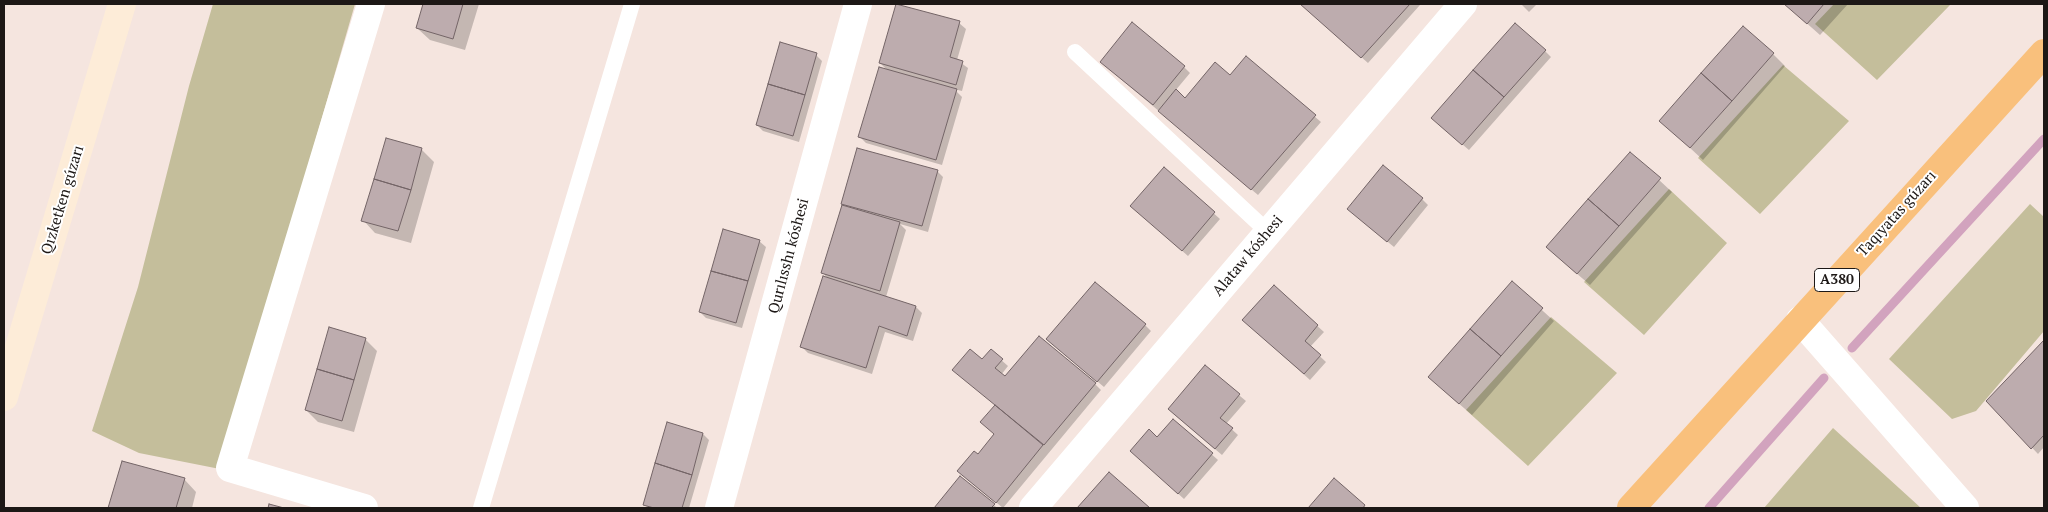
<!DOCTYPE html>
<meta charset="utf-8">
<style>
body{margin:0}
#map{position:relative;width:2048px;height:512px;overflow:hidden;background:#f5e5df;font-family:"PT Serif",serif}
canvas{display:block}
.frame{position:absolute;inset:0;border:5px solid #1d1816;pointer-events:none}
</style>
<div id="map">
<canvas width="2048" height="512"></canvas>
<div class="frame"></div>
</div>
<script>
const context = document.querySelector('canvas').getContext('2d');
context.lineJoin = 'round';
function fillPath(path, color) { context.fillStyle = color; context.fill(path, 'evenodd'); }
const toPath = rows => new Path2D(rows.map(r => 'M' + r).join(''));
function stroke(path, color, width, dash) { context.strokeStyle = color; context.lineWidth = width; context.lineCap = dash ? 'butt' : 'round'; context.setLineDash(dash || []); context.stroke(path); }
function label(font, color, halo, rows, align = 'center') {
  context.font = font + ' "PT Serif",serif'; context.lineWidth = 4; context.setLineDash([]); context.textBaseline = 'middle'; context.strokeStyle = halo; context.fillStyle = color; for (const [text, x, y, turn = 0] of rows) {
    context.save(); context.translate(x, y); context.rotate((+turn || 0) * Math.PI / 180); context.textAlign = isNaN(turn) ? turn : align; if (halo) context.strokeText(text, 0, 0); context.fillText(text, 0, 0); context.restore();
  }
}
fillPath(toPath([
 [213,4,355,4,220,469,139,453,92,431,138,287,189,86],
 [1834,4,1951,4,1877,80,1815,24],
 [1783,65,1849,121,1760,214,1698,158],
 [1669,189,1727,243,1644,335,1584,282],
 [2030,204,2044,217,2044,331,1976,411,1952,419,1889,359],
 [1551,317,1617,373,1528,466,1466,410],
 [1833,428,1921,508,1764,508]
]), '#c4be9b');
fillPath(toPath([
 [424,4,479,4,465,50,430,40,417,28],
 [1301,4,1418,4,1420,5,1368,63],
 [1521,4,1537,4,1529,12],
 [1785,4,1848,4,1820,35],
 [959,23,966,29,957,60,968,68,962,91,954,89,962,97,942,165,866,143,860,137,888,71,880,63],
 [1545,51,1551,57,1469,150,1438,124],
 [1773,54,1785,66,1703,160,1661,121],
 [816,55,822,61,799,142,763,131,757,125],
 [1246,58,1321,122,1258,195,1108,68,1184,67,1190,73,1175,91,1186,99,1230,77],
 [387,139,422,150,434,162,411,243,375,233,363,220],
 [857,149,937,171,943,177,928,232,900,224,906,230,886,297,916,307,922,313,913,341,885,332,872,374,808,353,802,347,828,279,823,273],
 [1630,153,1672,192,1590,285,1560,259],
 [1164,169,1220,219,1188,256,1138,212],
 [1422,199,1428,205,1394,247,1355,215],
 [759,241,766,247,742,328,706,318,700,312],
 [1512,283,1554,321,1472,415,1442,389],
 [1274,287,1324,332,1310,347,1326,362,1310,380,1250,326],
 [1145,325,1151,331,1104,387,1054,345],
 [365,339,377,351,354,432,318,422,306,410],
 [2044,342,2044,447,2038,454,1988,401],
 [991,351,1008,366,1001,375,1005,378,1095,384,1101,390,1003,508,965,477,978,456,996,434,996,405,982,361],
 [1205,367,1246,401,1226,424,1238,435,1222,455,1175,415],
 [1173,420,1218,460,1184,499,1138,457],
 [667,423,703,434,709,440,689,508,648,508,644,504],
 [122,462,184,479,196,492,192,508,110,508],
 [1109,473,1149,508,1079,508],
 [960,478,994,505,997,508,935,508],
 [1334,480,1364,506,1366,508,1309,508]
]), '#0003');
stroke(toPath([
 [1852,348,2044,139],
 [1709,508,1824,378]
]), '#d2a3be', 9);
const building = toPath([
 [423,4,463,4,453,39,416,28,423,4],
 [896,4,960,21,950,57,963,61,956,85,879,63,896,4],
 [1300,4,1410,4,1361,58,1300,4],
 [1784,4,1824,4,1807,24,1784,4],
 [1132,22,1185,66,1153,105,1100,62,1132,22],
 [1515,23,1546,50,1504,97,1473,70,1515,23],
 [1743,26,1774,53,1732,101,1701,73,1743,26],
 [780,42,817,53,805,95,768,84,780,42],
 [1246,56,1316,115,1251,190,1158,111,1176,89,1185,98,1215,62,1230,75,1246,56],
 [879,67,957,89,936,160,858,137,879,67],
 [1473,70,1504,97,1462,145,1431,118,1473,70],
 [1701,73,1732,101,1690,148,1659,121,1701,73],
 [768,84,805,95,793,136,756,125,768,84],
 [386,138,422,148,411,190,374,179,386,138],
 [857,148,938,170,922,226,841,204,857,148],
 [1630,152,1661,178,1619,226,1588,199,1630,152],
 [1383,165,1423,198,1387,242,1347,209,1383,165],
 [1164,167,1215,212,1182,251,1130,206,1164,167],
 [374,179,411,190,398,231,361,221,374,179],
 [1588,199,1619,226,1577,274,1546,247,1588,199],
 [842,205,900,222,880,291,821,273,842,205],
 [723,229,760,240,748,281,711,271,723,229],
 [711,271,748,281,736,323,699,312,711,271],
 [823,276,916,306,907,336,879,326,866,368,800,347,823,276],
 [1512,281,1543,308,1501,356,1470,329,1512,281],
 [1095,282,1146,324,1097,382,1046,339,1095,282],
 [1274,285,1318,325,1305,341,1321,355,1304,374,1242,320,1274,285],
 [329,327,366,338,354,380,317,369,329,327],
 [1470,329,1501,356,1459,404,1428,377,1470,329],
 [1039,336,1096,383,1044,445,952,370,970,349,982,359,991,349,1003,359,995,368,1005,376,1039,336],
 [2044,340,2044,435,2031,449,1986,401,2044,340],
 [1205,365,1240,394,1220,418,1233,428,1215,449,1168,409,1205,365],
 [317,369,354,380,342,421,305,410,317,369],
 [995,405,1043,445,996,503,957,471,974,451,978,454,994,434,980,422,995,405],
 [1173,419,1213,453,1178,494,1130,451,1149,429,1157,437,1173,419],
 [667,422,703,433,692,475,655,463,667,422],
 [122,461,185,478,176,508,108,508,122,461],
 [655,463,692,475,682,508,654,508,643,505,655,463],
 [1109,472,1150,508,1077,508,1109,472],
 [960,476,995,504,991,508,934,508,960,476],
 [1334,478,1365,505,1363,508,1308,508,1334,478],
 [269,504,284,508,268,508,269,504]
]);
fillPath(building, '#bdacae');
stroke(building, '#736466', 1);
stroke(toPath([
 [1075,52,1268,232],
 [481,508,632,4]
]), '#fff', 16);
stroke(toPath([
 [1800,320,1965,508],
 [364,508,230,468,371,4],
 [719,508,858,4],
 [1033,508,1463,4]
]), '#fff', 28);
stroke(toPath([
 [4,397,122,4]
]), '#fdecd8', 28);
stroke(toPath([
 [1631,508,2044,53]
]), '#f9c07c', 28);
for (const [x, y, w] of [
 [1837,280,45]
]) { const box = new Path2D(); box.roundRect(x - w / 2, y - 11.5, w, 23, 4); context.fillStyle = '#fff'; context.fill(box); stroke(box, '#1d1816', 1); }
label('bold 14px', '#1d1816', null, [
 ["A380",1837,280]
]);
label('15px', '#1d1816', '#fff', [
 ["Qızketken gúzarı",63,200,-73],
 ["Taqıyatas gúzarı",1897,214,-48],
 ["Qurılısshı kóshesi",789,256,-75],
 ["Alataw kóshesi",1248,256,-50]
]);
</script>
